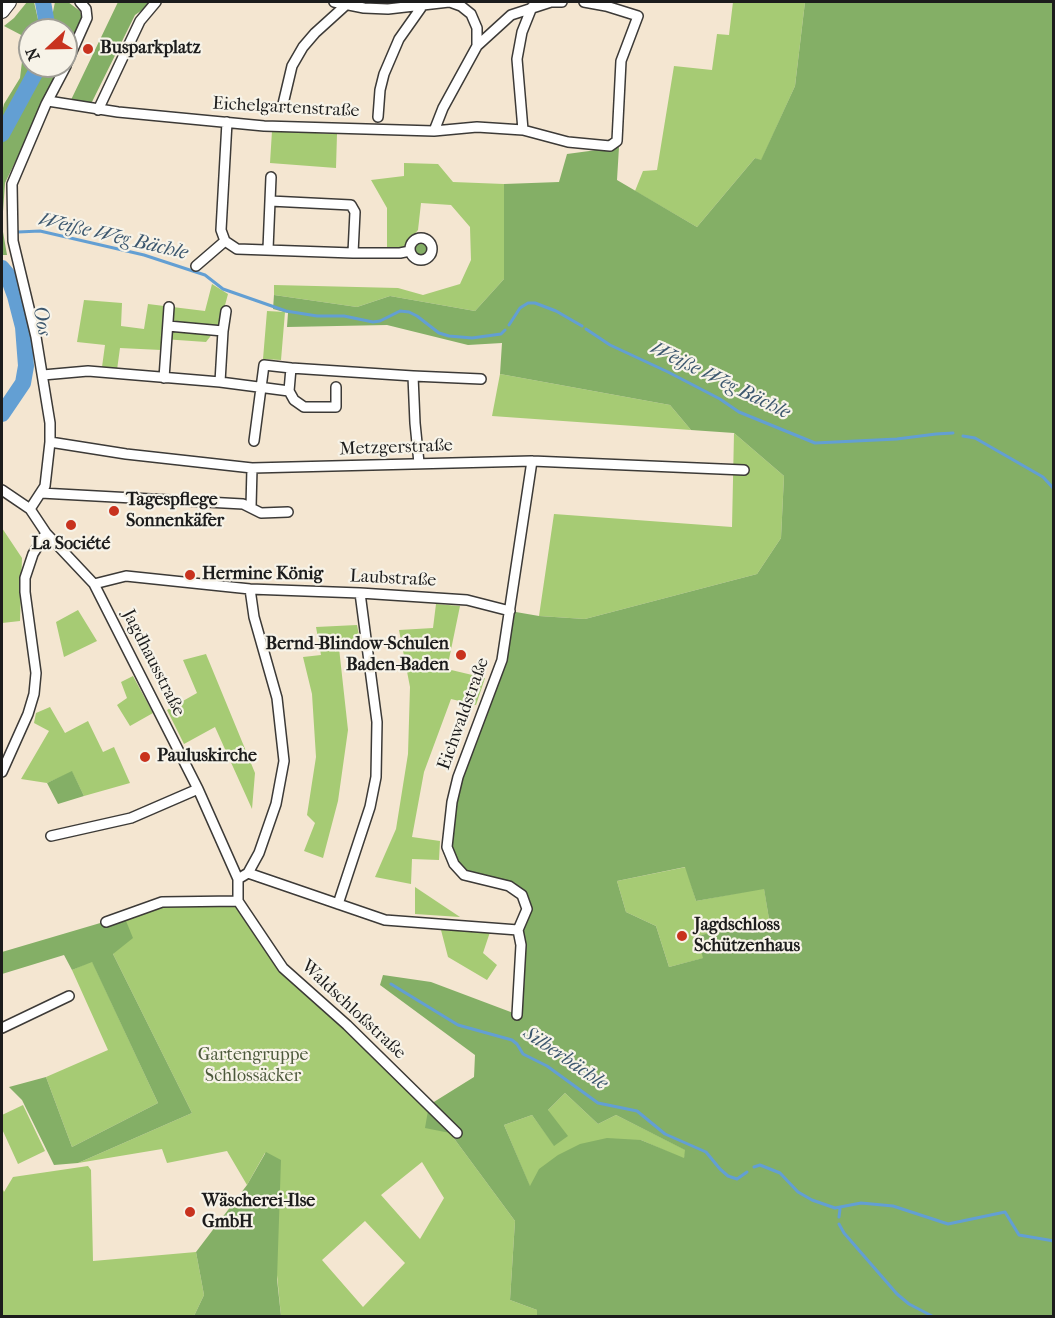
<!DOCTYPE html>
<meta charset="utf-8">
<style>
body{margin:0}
#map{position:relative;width:1055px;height:1318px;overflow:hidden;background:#f4e6d1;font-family:"IM FELL French Canon",serif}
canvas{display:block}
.frame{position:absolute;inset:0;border:3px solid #1c1c1c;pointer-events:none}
.north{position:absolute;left:18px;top:18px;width:60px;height:60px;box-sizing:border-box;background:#f7f3e8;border:2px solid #9f9d96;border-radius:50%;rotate:248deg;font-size:16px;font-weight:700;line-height:24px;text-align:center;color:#1c1c1c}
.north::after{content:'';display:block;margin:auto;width:21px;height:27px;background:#c8321e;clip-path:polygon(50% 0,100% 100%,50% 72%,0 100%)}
</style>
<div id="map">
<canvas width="1055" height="1318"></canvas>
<div class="frame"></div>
<div class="north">N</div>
</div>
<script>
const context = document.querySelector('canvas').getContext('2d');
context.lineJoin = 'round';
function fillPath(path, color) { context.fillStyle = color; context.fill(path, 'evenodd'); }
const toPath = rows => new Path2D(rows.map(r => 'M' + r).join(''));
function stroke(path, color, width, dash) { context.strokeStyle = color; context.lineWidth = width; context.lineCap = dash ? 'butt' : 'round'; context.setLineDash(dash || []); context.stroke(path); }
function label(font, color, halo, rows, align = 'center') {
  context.font = font + ' "IM FELL French Canon",serif'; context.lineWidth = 4.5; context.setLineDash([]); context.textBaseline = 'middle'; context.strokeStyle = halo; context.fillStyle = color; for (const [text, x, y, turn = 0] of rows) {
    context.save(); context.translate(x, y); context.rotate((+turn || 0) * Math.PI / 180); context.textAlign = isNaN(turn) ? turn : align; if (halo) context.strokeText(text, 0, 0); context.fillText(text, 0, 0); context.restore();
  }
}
fillPath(toPath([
 [733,2,805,2,795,86,761,161,755,158,697,227,635,191,643,171,657,170,674,66,712,70,717,34,729,35],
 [272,131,337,134,336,168,270,163],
 [404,163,438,164,453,182,504,184,504,279,475,311,390,296,357,307,274,295,274,285,398,288,423,295,460,284,471,260,470,227,451,205,421,203,418,230,402,249,387,249,387,208,371,180,404,176],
 [212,284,228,294,220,324,206,342,163,339,161,350,120,348,117,370,102,367,105,345,77,342,84,300,122,303,121,326,144,329,148,304,205,311],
 [267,311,285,312,281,360,263,359],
 [500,374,670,405,691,430,492,416],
 [734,433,784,476,781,538,757,574,585,619,539,616,554,514,732,527],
 [2,528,22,558,20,621,2,623],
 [436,604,460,606,447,669,485,678,476,705,451,699,424,772,412,837,440,841,439,860,412,859,411,884,375,877,396,829,408,754,410,687,399,630,433,628],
 [78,610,97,641,64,657,56,622],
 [357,625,361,645,339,648,348,730,338,801,323,858,304,851,315,823,307,815,316,757,312,694,303,657,321,655,316,627],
 [206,654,255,773,252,809,215,727,184,744,167,710,197,693,183,660],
 [133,676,153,713,130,726,117,705,127,698,121,682],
 [50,707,65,733,88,721,103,752,114,747,130,783,84,796,72,772,47,783,21,779,49,731,34,723,36,713],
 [686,867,696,901,764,888,769,919,698,936,704,958,669,967,656,926,626,912,617,881],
 [415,887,460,917,415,914],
 [160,905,236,906,262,946,285,977,341,1026,347,1025,450,1133,515,1221,510,1300,537,1310,537,1316,281,1316,265,1153,247,1185,227,1151,167,1163,162,1149,78,1163,192,1113,113,954,124,916],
 [422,1162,444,1198,420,1239,381,1195],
 [365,1221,405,1263,363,1307,322,1260],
 [441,930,490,932,483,953,497,965,487,980,448,957],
 [92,961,158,1103,72,1147,46,1077,108,1050,72,970],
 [565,1093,598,1124,616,1115,686,1150,684,1159,641,1140,530,1187,504,1125,532,1115,554,1145,548,1110],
 [23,1105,45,1151,18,1164,2,1129,2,1115],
 [88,1166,91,1170,93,1261,196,1252,204,1295,194,1316,2,1316,2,1187,4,1192,13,1177]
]), '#a6cb74');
fillPath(toPath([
 [27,2,34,2,40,28,50,26,55,2,68,2,80,11,83,24,66,58,66,30,30,30,30,66,62,66,5,183,2,226,7,255,2,255,2,112,4,104,20,78,25,37,4,26,14,18],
 [118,2,154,2,135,15,89,108,70,102],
 [805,2,1053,2,1053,1316,537,1316,537,1310,510,1300,515,1221,450,1133,425,1128,429,1105,474,1077,475,1055,380,985,383,975,431,982,516,1014,518,930,527,909,522,895,464,875,447,847,452,802,502,660,510,611,539,616,585,619,757,574,781,538,784,476,734,433,691,430,670,405,500,374,502,343,468,345,387,325,287,327,288,313,273,309,274,295,357,307,390,296,475,311,504,279,504,184,559,182,567,154,619,147,617,180,697,227,755,158,761,160,795,86],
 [685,867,696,901,764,889,769,919,697,936,703,958,669,967,656,926,626,912,617,881],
 [565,1093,598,1124,616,1115,685,1150,684,1158,641,1140,607,1138,580,1144,558,1155,539,1169,530,1186,504,1125,532,1115,554,1146,568,1136,548,1110],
 '410 249a11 11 0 1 1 22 0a11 11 0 1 1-22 0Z',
 [72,771,84,796,58,804,47,783],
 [124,916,133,938,113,954,192,1113,78,1163,54,1165,22,1100,9,1087,46,1077,72,1147,158,1103,92,962,72,970,64,955,2,974,2,952],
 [266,1152,281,1160,277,1279,281,1316,194,1316,204,1295,196,1252,247,1185]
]), '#84af66');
stroke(toPath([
 [18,232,40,231,144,255,205,275,223,289,286,311,317,316,344,316,373,322,380,321,400,311,409,312,417,316,439,333,449,336,472,338,501,334,505,330],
 [509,325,520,308,528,303,535,303,556,311,582,326],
 [586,329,610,345,668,372,720,399,739,412,815,443,897,439,936,434,953,433],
 [963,436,975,438,1043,477,1054,489],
 [391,984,458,1025,512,1040,517,1044,523,1054,547,1066,598,1103,637,1111,665,1134,706,1152,720,1169,728,1176,737,1179,747,1172],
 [754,1167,760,1165,780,1173,798,1192,812,1200,835,1208,861,1203,893,1206,948,1224,1005,1212,1019,1235,1054,1241],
 [839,1217,840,1209],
 [839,1224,844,1233,897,1294,909,1304,932,1316]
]), '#639fd3', 3);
stroke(toPath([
 [43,2,48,30],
 [2,134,39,66],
 [2,268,7,274,15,296,23,327,26,366,23,383,2,414]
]), '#639fd3', 16);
const street = toPath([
 [334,2,364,8,388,9,449,2],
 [477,46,511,15,551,2,562,2],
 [66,65,87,18,86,9,80,2],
 [48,101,118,112,264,126,434,131,477,127,523,130,568,142,610,146,617,141,621,61,638,16,606,6,584,2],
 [283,104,292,66,303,47,315,33,347,4],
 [98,110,140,21,156,2],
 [378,117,380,90,384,74,399,39,423,5],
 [227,122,221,230,225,241,237,249,353,253,400,253,410,251],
 [523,130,517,59,522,32,532,7],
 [434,131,443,108,477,46,477,28,471,14,461,6,450,2],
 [270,201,351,205,355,212,353,253],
 '410 249a11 11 0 1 1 22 0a11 11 0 1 1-22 0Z',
 [268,249,271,177],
 [196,266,225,241],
 [168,326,223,331,220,382],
 [223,331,226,311],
 [291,368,413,376,481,379],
 [43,375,88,371,220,382,289,391],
 [413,376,415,423,419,463],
 [164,378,169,307],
 [254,441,264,365,291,368,289,391,294,400,304,407,336,407,336,387],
 [50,442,126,454,252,468,532,461,744,470],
 [2,490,30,509,46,533,94,584,198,789,238,879,248,873,385,920,518,930],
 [41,493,243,504,261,513,288,512],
 [251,507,252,468],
 [30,509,45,486,50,442,50,423,36,337,13,241,12,184,46,104,66,66],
 [94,584,126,576,250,589,360,593,467,600,510,611],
 [2,772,28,714,34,694,36,673,25,592,25,578,33,554,46,533],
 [51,836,131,818,198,789],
 [248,873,259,853,276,804,284,761,277,698,254,617,250,589],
 [238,901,283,968,347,1025,457,1133],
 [338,904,370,807,376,777,377,722,360,593],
 [106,922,162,902,238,901,238,879],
 [518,930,527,909,522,895,509,886,464,875,454,864,447,847,452,802,458,777,502,660,532,461],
 [517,1015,521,945,518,930],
 [2,1028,69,996]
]);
const primary = toPath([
 [2,11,9,2]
]);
stroke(street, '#3c3a37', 12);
stroke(primary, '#3c3a37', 16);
stroke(street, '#fff', 9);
stroke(primary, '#fff', 14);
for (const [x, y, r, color] of [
 [88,49,6,"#c8321e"],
 [114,511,6,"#c8321e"],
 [71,525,6,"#c8321e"],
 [190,575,6,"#c8321e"],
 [461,655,6,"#c8321e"],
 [145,757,6,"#c8321e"],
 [682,936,6,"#c8321e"],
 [190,1212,6,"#c8321e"]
]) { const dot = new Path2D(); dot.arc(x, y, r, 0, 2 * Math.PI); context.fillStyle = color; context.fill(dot); stroke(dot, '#f7f3e8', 2); }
label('bold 18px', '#1c1c1c', '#f7f3e8', [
 ["Busparkplatz",100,49],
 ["Tagespflege",126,501],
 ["Sonnenkäfer",126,522],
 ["La Société",71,545,"center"],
 ["Hermine König",202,575],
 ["Bernd-Blindow-Schulen",449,645,"right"],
 ["Baden-Baden",449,666,"right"],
 ["Pauluskirche",157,757],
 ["Jagdschloss",694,926],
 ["Schützenhaus",694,947],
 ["Wäscherei-Ilse",202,1202],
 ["GmbH",202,1223]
], 'left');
label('18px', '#1c1c1c', '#f7f3e8', [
 ["Eichelgartenstraße",286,108,3],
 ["Metzgerstraße",396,448,-2],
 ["Laubstraße",393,579,3],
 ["Jagdhausstraße",153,663,63],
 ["Eichwaldstraße",464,714,-70],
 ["Waldschloßstraße",353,1010,43]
]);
label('18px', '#4c593b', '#f7f3e8', [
 ["Gartengruppe",253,1056],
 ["Schlossäcker",253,1077]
]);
label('italic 20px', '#3c576e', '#f7f3e8', [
 ["Weiße Weg Bächle",113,237,13],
 ["Oos",41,321,80],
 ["Weiße Weg Bächle",720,381,26],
 ["Silberbächle",565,1059,34]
]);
</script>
